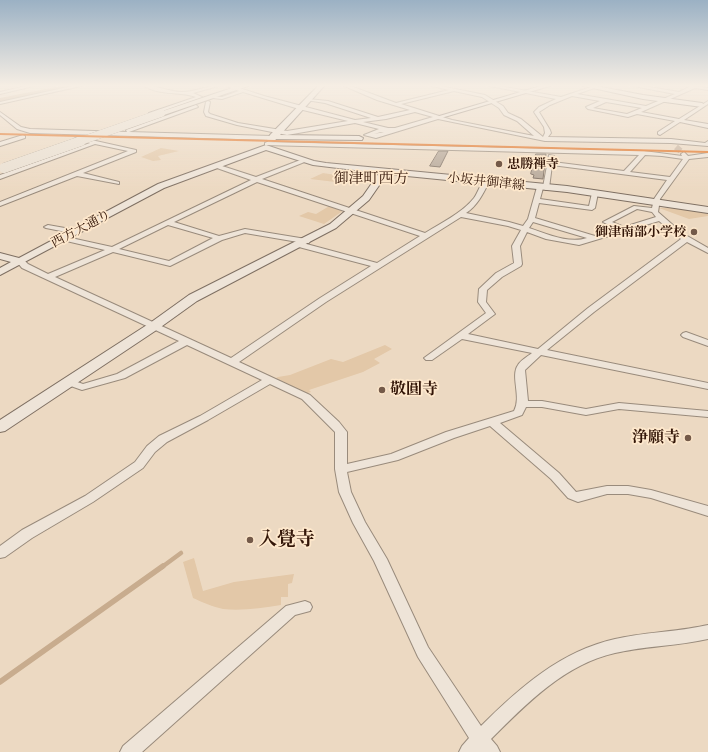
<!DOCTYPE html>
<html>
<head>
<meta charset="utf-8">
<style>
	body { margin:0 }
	canvas { display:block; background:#ecd9c2 }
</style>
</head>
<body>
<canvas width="708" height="752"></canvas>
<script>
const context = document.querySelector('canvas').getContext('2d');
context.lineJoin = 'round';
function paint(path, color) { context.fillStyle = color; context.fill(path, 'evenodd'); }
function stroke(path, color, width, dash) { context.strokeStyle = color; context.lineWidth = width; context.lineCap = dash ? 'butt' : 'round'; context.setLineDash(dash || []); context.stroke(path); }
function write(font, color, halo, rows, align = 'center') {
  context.font = font + ' "EB Garamond","Noto Serif JP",serif'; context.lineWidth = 3.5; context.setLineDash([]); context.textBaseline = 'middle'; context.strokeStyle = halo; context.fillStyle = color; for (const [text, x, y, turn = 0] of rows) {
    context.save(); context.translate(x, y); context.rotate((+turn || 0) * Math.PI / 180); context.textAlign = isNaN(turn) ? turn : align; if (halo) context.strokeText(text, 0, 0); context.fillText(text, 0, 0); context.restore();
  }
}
paint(new Path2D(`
	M161,148l18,3 -21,5 3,4 -8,1 -12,-4z
	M323,173l26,4 -5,6 -34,-4z
	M331,205l13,5 -20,14 -25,-8 9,-4 8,2z
	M676,207l32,5v4l-19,3 -30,-11h16z
	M385,345l7,4 -18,10 6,4 -17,9 -54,18 2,2 -6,2 -31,-15 4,-2 12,-2 41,-16 12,3z
	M194,558l9,33 31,-9 60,-8 -2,9 -4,1v13h-7v8c-19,3 -39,6 -58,4 -10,-2 -21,-7 -30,-11l-10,-36z`), '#e3c8a8');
stroke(new Path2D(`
	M162,567l19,-14`), '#c8ac8e', 4.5);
stroke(new Path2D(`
	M0,682l163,-116`), '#c8ac8e', 5.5);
paint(new Path2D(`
	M66,85h16l-4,3 -78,16v-6z`), '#c8ac8e');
const building = new Path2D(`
	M439,151h9l-8,16 -10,-1z
	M536,154h10l-3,25 -10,-1 1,-3 -3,-1z`);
paint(building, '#b5a697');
stroke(building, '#7f7063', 1);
stroke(new Path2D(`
	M676,147l7,6`), '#c7b29d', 6, [6, 3]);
const street = new Path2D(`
	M30,85h8l-38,9v-2z
	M77,85h8l-85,19v-2z
	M143,85c13,0 26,7 39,7 14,0 26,-7 40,-7l-29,8 9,4 -51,18 -2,-2 47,-16c-17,-6 -38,-1 -53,-12z
	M224,85h6l34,11 91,24 16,-2 -46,-15 -19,-3 2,-1 20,2 50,16 32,-7 -33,-10 -35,-15h6l48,18 53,-13 -21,-5h8l49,10 18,11 5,7 13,6 22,18 2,-4 -1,-6 -10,-15 5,-5 17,-8 -71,-14h9l67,12 36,-12h6l-26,9 69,12 29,-12 -47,-9h10l41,7 10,-5 -3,-1 4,-1 18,3v2l-13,-2 -54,24 38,7 29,-18v3l-24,16 24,4v4l-28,-6 -20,13 -2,-1v-2l17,-11 -38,-7 -9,3 -40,-8 -2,-2 14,-6 -28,-5 -22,9 -11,7 11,18 1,3 -3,4 123,2 34,4 3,-2v5l-37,-3 -126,-2 -107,-22 -62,19 -12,-3 15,-6 -24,-6 -68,12 -50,-10 -31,-9 -2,-4 2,-10 2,-1 2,1 -2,10 2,2 28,9 49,8 61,-10 -49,-12 -56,-17 -21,7 -10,-1v-2l10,1 17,-6zM454,91l28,6 17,11 5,7 13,6 17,15 -82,-16 -51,-16zM606,102l36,6 -15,6 -34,-6zM415,112l18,5 -38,11h-7l-25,-6 23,-3zM381,132h3l-10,2z
	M535,85h11l1,1 -2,1z
	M196,105l2,2 -69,25 143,4 3,2 -3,2 -242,-7 -13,-4 -17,-14v-3l21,15 9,2 97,3 -1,-2z
	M23,135l2,1v2l-25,8v-4z
	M78,137l58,13v2l-53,21 36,9v2l-42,-8 -77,30v-4l128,-51 -33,-7 -95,35v-4l90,-32 -16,-2v-2z
	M267,142l377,9 38,5 -1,-2 3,-2 4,4 20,-3v4l-19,2 -29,40 -2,13 24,21 26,15v5l-21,-11 -93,70 -47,38 161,33v6l-167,-34 -16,15 3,31h14l44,8 33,-6 89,8v6l-89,-8 -33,6 -44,-8h-16l-4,8 -22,8 59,50 17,19 31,-6h21l23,4 57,16v10l-57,-18 -23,-4h-21l-29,8 -10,-4 -17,-19 -61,-53 -36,12 -56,22 -51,12 4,20 14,30 22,37 41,88 53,79c38,-38 80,-75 134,-87 30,-7 62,-7 93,-14v14c-31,7 -63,7 -93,14 -50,11 -89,51 -124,86l6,7 3,6h-41l3,-6 7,-8 -51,-81 -44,-96 -21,-38 -14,-31 -4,-23v-37l-33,-33 -32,-15 -62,36 -41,22 -12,10 -12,16 -50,34 -61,36 -27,19 -5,1v-12l22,-16 63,-34 50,-34 12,-16 12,-10 41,-20 62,-36 -75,-35 -62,33 -43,12 -17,-6 -1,-2 5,-3 14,5 34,-10 62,-33 -157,-73 -6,-7 1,-2h6l5,5 20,10 57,-24 -43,-10v-4l50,11 139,-67 -37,-13v-2l2,-1 40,13 47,-18h4v2l-45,18 163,54c16,-10 37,-20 49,-35 4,-5 6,-15 12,-18l3,2c-6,12 -12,24 -23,31l43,9 14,4 5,-7 9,-32 3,-2 3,2 6,-32 5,1 -1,6 71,9 15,-16 -374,-10v-2zM645,155l17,1 21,3 -13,18 -40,-5zM552,165l115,15 -13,19 -2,9 -18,-2 -31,16 14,7 -22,7 -60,-18 4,-15 53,7 3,-2 3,-15 -3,-2 -3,2 -3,13 -49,-7 3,-11 3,2 3,-2zM257,182l163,54 -43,27 -78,-21 10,1 1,-2 -4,-2 -61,-10 -26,7 -45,-14zM637,209l15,3 4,5 -32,10 -12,-5zM461,217l47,9 13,4 -9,16 2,17 -18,10 -17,16 -1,13 8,11 -62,45 2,2h6l30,-21 70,14c-5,4 -11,7 -14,12 -8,11 4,32 -4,46l-68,21 -55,22 -44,10v-32l-8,-10 -29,-27 -71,-33 87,-60zM659,221l22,18 -93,69 -50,41 -70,-15 27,-20 -9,-12 1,-12 15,-13 19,-11 1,-2 -2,-18 7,-14 19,7 33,6zM533,222l54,16c-18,6 -40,-4 -58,-10zM168,225l45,13 -44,23 -50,-12zM245,233l53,9 -4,2 1,2 76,20 -51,32 -89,60 -176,-81 58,-25 57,14 52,-26z
	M48,225l28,5 4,2 -4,2 -30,-6 -2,-1z
	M686,332l22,8v6l-25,-9 -2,-2 2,-2z
	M305,601l5,2 2,4 -2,4 -15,4 -153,137h-22l3,-6 163,-140z`);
const secondary = new Path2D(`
	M319,85h6l-45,50 79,1 4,2 -1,2 -86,-1 -2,3h-6l-1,-2 3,-5z
	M544,85h9l-112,33 -5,-1z
	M579,85h12l52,10 59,8 3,2 -3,2 -59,-8z
	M266,145l48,16 12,2 241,23 141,21v6l-141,-21 -180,-18 -18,26 -33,28 -139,73 -39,28 -153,102 -5,1v-12l150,-97 39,-28 141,-71 33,-28 16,-23 -66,-8 -47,-15 -102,38 -164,87v-7l11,-6 -11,-3v-6l19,5 139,-74z`);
const primary = new Path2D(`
	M241,85h10l-87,30h-3l-4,-2z`);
stroke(street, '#998b7c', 2);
stroke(secondary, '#7f7063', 2);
stroke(primary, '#7f7063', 2);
paint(street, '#eee4d8');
paint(secondary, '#eee4d8');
paint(primary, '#eae0d2');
const primaryBridgeFar1 = new Path2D(`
	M78,142l83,-29`);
const primaryBridge = new Path2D(`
	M4,168l77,-27`);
stroke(primaryBridgeFar1, '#7f7063', 8, []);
stroke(primaryBridge, '#7f7063', 10, []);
stroke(primaryBridgeFar1, '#eae0d2', 8);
stroke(primaryBridge, '#eae0d2', 10);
paint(new Path2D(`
	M0,133l708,18v2l-708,-18z`), '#e16f1e');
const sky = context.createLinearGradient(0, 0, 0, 190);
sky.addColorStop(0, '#9bb1c4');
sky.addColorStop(0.45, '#f6eee4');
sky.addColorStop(1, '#f6eee400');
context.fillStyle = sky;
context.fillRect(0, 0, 708, 190);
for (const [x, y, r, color] of [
	[499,164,4,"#745a49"],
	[694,232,4,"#745a49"],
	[382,390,4,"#745a49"],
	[688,438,4,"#745a49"],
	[250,540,4,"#745a49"]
]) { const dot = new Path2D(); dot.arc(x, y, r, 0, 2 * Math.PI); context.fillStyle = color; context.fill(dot); stroke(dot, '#fee8cc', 1.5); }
write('bold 13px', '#331608', '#fee8cc', [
	["忠勝禅寺",507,164],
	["御津南部小学校",686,232,"right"]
], 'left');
write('13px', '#331608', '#fee8cc', [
	["小坂井御津線",486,182,6],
	["西方大通り",81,229,-28]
]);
write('15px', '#331608', '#fee8cc', [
	["御津町西方",371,179]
]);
write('bold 16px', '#331608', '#fee8cc', [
	["敬圓寺",390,390],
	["浄願寺",680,438,"right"]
], 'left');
write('bold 19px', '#331608', '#fee8cc', [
	["入覺寺",258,540]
], 'left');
</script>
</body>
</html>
